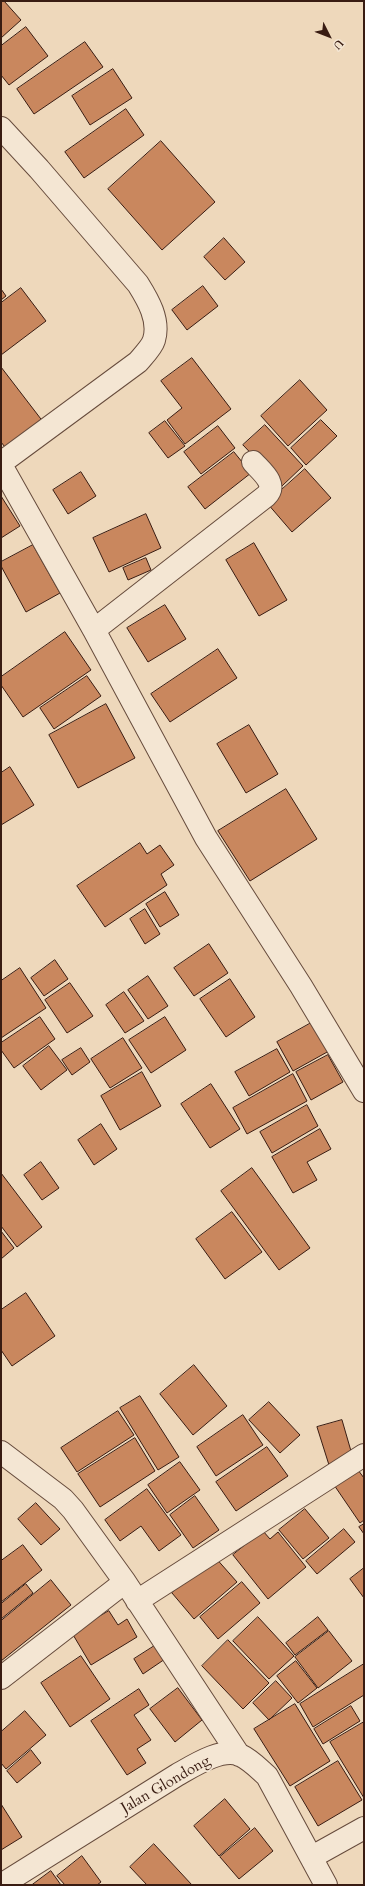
<!DOCTYPE html>
<html>
<head>
<meta charset="utf-8">
<style>
	body { margin:0 }
	#map { position:relative; width:365px; height:1886px; overflow:hidden; background:#eed8bb; font-family:Cardo,serif }
	canvas { display:block }
	.frame { position:absolute; inset:0; border:2px solid #391c12; pointer-events:none }
	.north { position:absolute; left:309px; top:16px; width:40px; height:40px; -webkit-text-stroke:3px #f4e6d3; paint-order:stroke; rotate:132deg; font-size:11px; font-weight:700; line-height:16px; text-align:center; color:#391c12 }
	.north::after { content:''; display:block; margin:auto; width:14px; height:18px; background:#391c12; clip-path:polygon(50% 0,100% 100%,50% 72%,0 100%) }
</style>
</head>
<body>
<div id="map">
<canvas width="365" height="1886"></canvas>
<div class="frame"></div>
<div class="north">U</div>
</div>
<script>
const context = document.querySelector('canvas').getContext('2d');
context.lineJoin = 'round';
function paint(path, color) { context.fillStyle = color; context.fill(path, 'evenodd'); }
function stroke(path, color, width, dash) { context.strokeStyle = color; context.lineWidth = width; context.lineCap = dash ? 'butt' : 'round'; context.setLineDash(dash || []); context.stroke(path); }
function write(font, color, halo, rows, align = 'center') {
  context.font = font + ' Cardo,serif'; context.lineWidth = 3.5; context.setLineDash([]); context.textBaseline = 'middle'; context.strokeStyle = halo; context.fillStyle = color; for (const [text, x, y, turn = 0] of rows) {
    context.save(); context.translate(x, y); context.rotate((+turn || 0) * Math.PI / 180); context.textAlign = isNaN(turn) ? turn : align; if (halo) context.strokeText(text, 0, 0); context.fillText(text, 0, 0); context.restore();
  }
}
const building = new Path2D(`
	M1,1h3l17,19 -20,18z
	M26,27l22,29 -39,29 -8,-10v-29z
	M85,42l18,25 -69,47 -17,-25z
	M113,69l19,29 -42,27 -18,-29z
	M126,109l18,26 -60,43 -19,-26z
	M161,141l54,61 -53,48 -54,-61z
	M224,238l21,24 -20,18 -21,-23z
	M203,286l15,20 -31,24 -15,-20z
	M21,288l25,33 -45,34v-52z
	M1,289l5,7 -5,4z
	M192,358l39,51 -46,35 -18,-24 15,-12 -21,-27z
	M1,367l43,56 -36,28 -7,-9z
	M300,380l27,30 -39,36 -27,-30z
	M321,420l16,16 -31,29 -15,-17z
	M165,421l20,25 -17,12 -19,-25z
	M265,425l38,41 -21,20 -39,-41z
	M218,426l17,22 -34,26 -17,-22z
	M234,452l17,21 -46,36 -17,-22z
	M305,469l26,29 -39,34 -25,-29z
	M81,472l15,24 -28,18 -15,-24z
	M1,496l19,30 -19,12z
	M146,514l15,34 -52,24 -16,-34z
	M254,543l33,57 -28,16 -33,-56z
	M33,545l27,48 -34,19 -25,-46v-4z
	M146,558l5,12 -23,10 -5,-12z
	M165,605l21,34 -38,23 -21,-34z
	M65,632l26,38 -68,47 -22,-32v-8z
	M218,649l19,29 -67,44 -19,-28z
	M87,676l14,20 -47,33 -14,-21z
	M106,704l29,54 -57,30 -29,-53z
	M249,725l29,49 -32,19 -29,-49z
	M10,767l24,38 -33,20v-52z
	M286,789l31,50 -67,42 -32,-50z
	M140,843l7,11 13,-9 14,20 -13,9 6,11 -62,42 -28,-41z
	M165,892l14,23 -19,12 -14,-23z
	M145,909l15,25 -15,10 -15,-25z
	M209,944l19,29 -34,23 -20,-28z
	M55,960l13,19 -24,17 -13,-18z
	M20,968l26,40 -45,30v-57z
	M148,976l20,30 -20,13 -20,-29z
	M230,979l25,38 -29,20 -26,-38z
	M70,983l23,33 -26,17 -22,-33z
	M124,992l20,29 -19,12 -19,-28z
	M40,1017l15,22 -41,29 -13,-18v-7z
	M165,1017l21,33 -35,23 -22,-33z
	M313,1022l16,29 -36,20 -16,-29z
	M123,1038l19,30 -32,20 -19,-29z
	M49,1046l18,24 -26,20 -18,-24z
	M81,1048l9,14 -18,13 -10,-15z
	M277,1049l13,23 -41,24 -14,-24z
	M328,1055l15,27 -32,18 -15,-28z
	M142,1072l19,34 -41,24 -19,-34z
	M293,1074l14,27 -60,33 -14,-26z
	M211,1084l29,45 -30,19 -29,-44z
	M307,1105l11,21 -46,27 -12,-21z
	M101,1124l16,25 -23,16 -16,-25z
	M320,1129l11,20 -24,13 10,18 -24,13 -21,-36z
	M41,1162l18,26 -17,12 -18,-25z
	M252,1168l58,80 -31,22 -58,-79z
	M1,1173l41,54 -25,20 -16,-21z
	M232,1212l30,40 -37,27 -29,-40z
	M1,1231l13,17 -13,11z
	M26,1293l29,43 -43,30 -11,-16v-40z
	M194,1365l33,41 -34,29 -33,-41z
	M140,1396l39,61 -21,13 -38,-62z
	M269,1402l31,33 -20,18 -31,-33z
	M118,1411l16,24 -57,37 -16,-24z
	M243,1415l20,30 -47,31 -19,-29z
	M342,1420l11,38 -24,7 -12,-38z
	M135,1438l20,33 -55,36 -22,-33z
	M267,1447l21,29 -52,35 -20,-29z
	M180,1462l20,28 -33,23 -19,-28z
	M355,1466l9,12v42l-4,3 -28,-41z
	M147,1489l34,46 -22,16 -18,-25 -21,15 -15,-21z
	M195,1496l24,34 -26,18 -23,-33z
	M36,1503l24,26 -19,16 -23,-26z
	M305,1509l24,29 -26,21 -24,-29z
	M364,1524v10l-5,-7z
	M344,1529l11,13 -38,32 -11,-13z
	M263,1531l7,8 8,-7 28,35 -38,32 -35,-44z
	M23,1545l19,25 -41,32v-41z
	M214,1556l23,26 -43,37 -22,-26z
	M364,1568v30l-14,-19z
	M51,1580l20,25 -70,56v-40z
	M242,1582l18,21 -42,36 -18,-22z
	M26,1584l7,9 -32,26v-15z
	M109,1611l9,14 9,-6 10,18 -46,28 -19,-32z
	M258,1617l36,39 -25,23 -36,-38z
	M318,1617l10,13 -33,25 -9,-12z
	M329,1631l23,30 -34,27 -23,-31z
	M228,1640l41,43 -26,26 -41,-43z
	M156,1645l9,14 -22,15 -9,-15z
	M81,1656l29,43 -40,28 -29,-44z
	M296,1661l21,27 -19,15 -21,-27z
	M364,1664v31l-51,32 -13,-23z
	M276,1681l16,17 -23,22 -16,-17z
	M178,1688l24,32 -27,22 -25,-33z
	M139,1689l10,16 -15,10 17,25 -14,9 9,14 -19,12 -36,-54z
	M295,1704l35,57 -40,25 -36,-57z
	M351,1706l9,15 -37,23 -9,-15z
	M25,1711l21,24 -40,34 -5,-6v-31z
	M364,1722v76l-34,-56z
	M31,1750l10,13 -24,20 -10,-12z
	M338,1761l24,39 -44,26 -23,-39z
	M225,1799l25,30 -31,27 -25,-30z
	M1,1804l21,33 -21,13z
	M255,1828l18,23 -34,28 -19,-22z
	M154,1844l38,41h-45l-17,-18z
	M82,1856l19,26 -4,3h-32l-8,-9z
	M51,1871l10,14h-29z`);
paint(building, '#c9875e');
stroke(building, '#391c12', 1);
const street = new Path2D(`
	M1,128l38,41 99,115c10,16 22,36 16,56 -2,7 -11,16 -16,22l-137,101
	M1,465l93,165 112,208 95,148 63,105
	M94,630l172,-134c12,-12 -4,-24 -13,-34
	M1,1452l62,47 10,11 52,72 114,173
	M137,1601l227,-146
	M1,1678l124,-96
	M312,1857l52,-29
	M1,1885l176,-110c16,-9 45,-28 63,-20 11,5 19,14 27,21l59,109`);
stroke(street, '#664b3c', 24);
stroke(street, '#f4e6d3', 22);
write('15px', '#391c12', '#f4e6d3', [
	["Jalan Glondong",166,1785,-30]
]);
</script>
</body>
</html>
